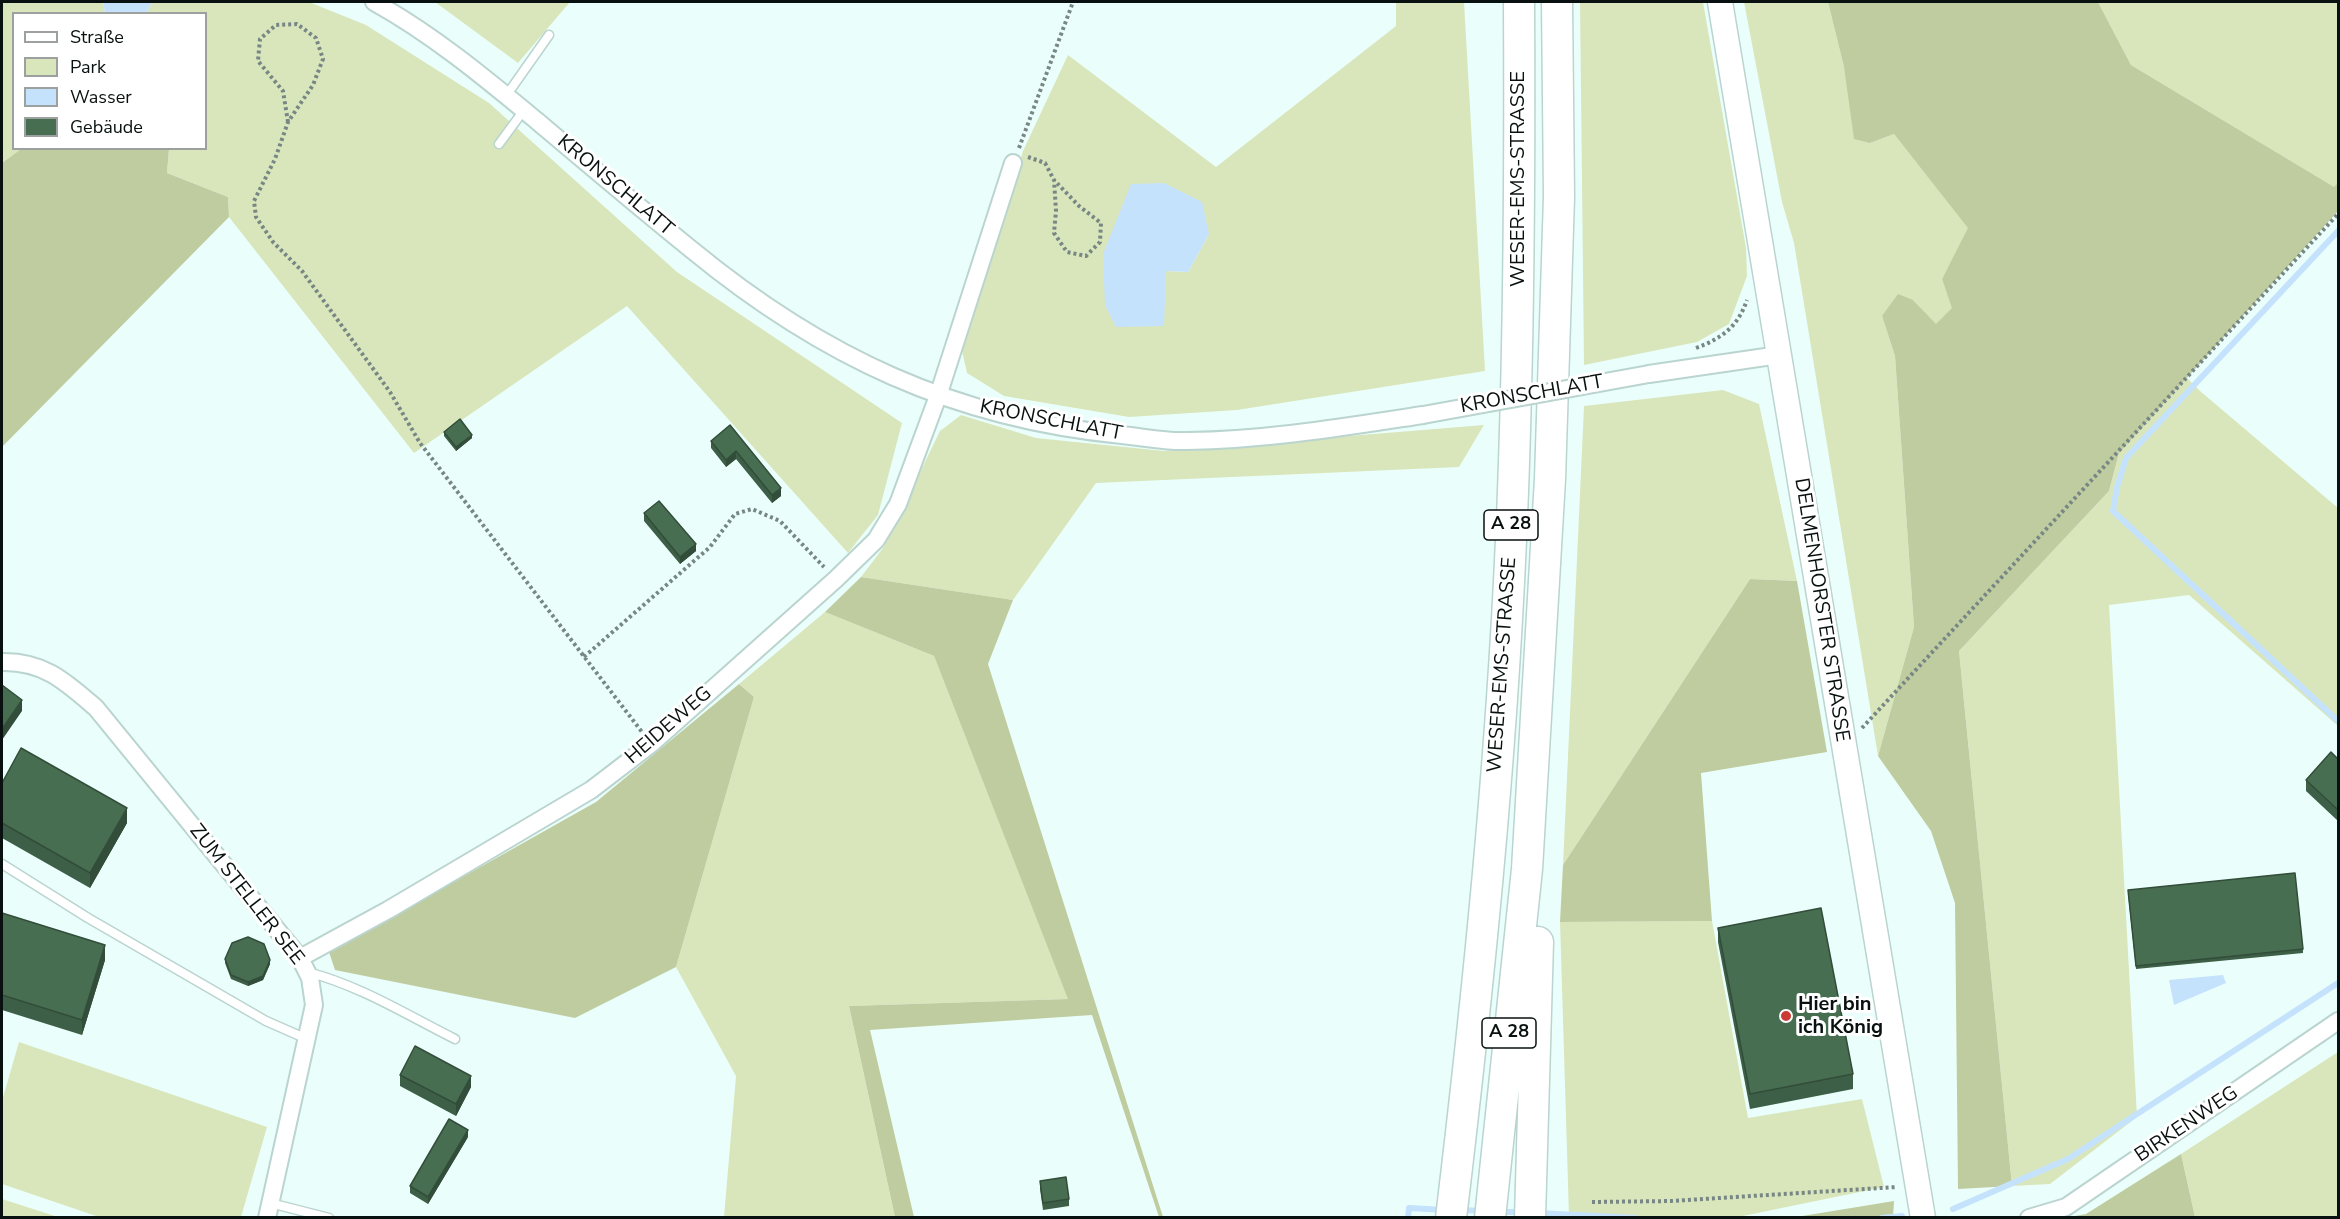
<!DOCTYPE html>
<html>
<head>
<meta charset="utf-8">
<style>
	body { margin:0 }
	#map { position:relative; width:2340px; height:1219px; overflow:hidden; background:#eafffb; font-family:"Nunito Sans",sans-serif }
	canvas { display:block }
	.frame { position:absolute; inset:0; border:3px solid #08110f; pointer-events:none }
	.legend { position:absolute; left:12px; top:12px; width:195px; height:138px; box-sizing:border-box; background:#fff; border:2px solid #9ca09f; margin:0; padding:8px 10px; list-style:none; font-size:18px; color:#08110f }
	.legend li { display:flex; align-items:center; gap:12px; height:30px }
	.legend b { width:30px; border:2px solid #9ca09f }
</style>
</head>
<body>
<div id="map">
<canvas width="2340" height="1219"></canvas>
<div class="frame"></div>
<ul class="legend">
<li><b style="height:8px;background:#fff"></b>Straße</li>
<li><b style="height:16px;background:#d9e6bc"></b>Park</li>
<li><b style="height:16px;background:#c5e2fd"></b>Wasser</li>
<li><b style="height:16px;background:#486e52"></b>Gebäude</li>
</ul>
</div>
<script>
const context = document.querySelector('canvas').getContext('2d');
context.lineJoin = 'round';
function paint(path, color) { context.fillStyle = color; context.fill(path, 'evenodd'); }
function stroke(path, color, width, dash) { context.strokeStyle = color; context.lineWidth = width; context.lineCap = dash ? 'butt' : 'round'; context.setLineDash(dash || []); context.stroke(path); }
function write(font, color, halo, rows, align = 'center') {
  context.font = font + ' "Nunito Sans",sans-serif'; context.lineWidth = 6; context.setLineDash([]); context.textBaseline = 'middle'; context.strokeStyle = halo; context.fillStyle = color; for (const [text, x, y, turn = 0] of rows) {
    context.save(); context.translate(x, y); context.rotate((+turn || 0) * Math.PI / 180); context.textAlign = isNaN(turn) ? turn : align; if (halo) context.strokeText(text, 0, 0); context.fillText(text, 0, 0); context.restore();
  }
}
paint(new Path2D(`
	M2,2h101l2,11 -91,1v134l7,1 -19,14z
	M152,2h157l57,23 123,78 188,169 225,151 -24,92 -30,38 -221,-247 -213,147 -185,-236 -1,-20 -61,-24 2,-24 37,-1v-134h-60z
	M435,2h135l-52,61z
	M1396,2h68l21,369 -248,39 -108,7 -125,-21 -37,-23 -5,-22 61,-200 45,-96 148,112 180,-141zM1209,234l-21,38 -22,-1z
	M1580,2h123l43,246 1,28 -18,48 -32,18 -113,23z
	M1744,2h84l16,65 26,76 24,-9 75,94 -27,51 11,29 -17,17 -23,-25 -31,16 13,40 19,271 -36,129 -84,-513 -12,-41z
	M2098,2h240v181l-3,5 -204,-123z
	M2187,378l13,13 138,117v218l-149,-131 -80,10 28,512 -87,67 -38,2 -53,-535 150,-160 10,-38z
	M1723,390l36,14 38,177 -47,-2 -187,286 21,-459z
	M961,415l75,23 128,13 320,-26 -25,42 -363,16 -83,117 -152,-23 22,-29 57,-117z
	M825,612l109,44 135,343 -220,7 46,211h-171l12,-141 -60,-109 78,-270 -15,-13z
	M1712,921l36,197 114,-19 22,88 -146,30h-169l-9,-295z
	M19,1042l248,85 -26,90h-142l-97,-33v-83z
	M2338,1052v165h-143l-14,-63z
	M2,1199l56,18h-56z`), '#d9e6bc');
paint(new Path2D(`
	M1828,2h270l33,63 203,122 4,-4v28l-219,242 -10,38 -150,160 53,535 -54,3 -3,-286 -24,-72 -53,-75 36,-129 -19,-271 -13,-40 16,-22 15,6 23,24 16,-16 -10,-29 26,-51 -74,-94 -24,9 -16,-4 -10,-72z
	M21,149h148l-2,24 61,24 1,20 -227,230v-284z
	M861,577l152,23 -25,64 175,553h-4l-67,-202 -222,15 44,187h-19l-46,-211 219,-7 -134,-343 -109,-44z
	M1750,579l47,2 30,171 -126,21 11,148 -152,1 3,-57z
	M739,684l15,13 -78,270 -101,51 -240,-48 -6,-18 267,-150z
	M2181,1154l14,63h-126l17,-3z
	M1894,1201l-1,16h-97z`), '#bfcca0');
paint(new Path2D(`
	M103,2h49l-6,12 -41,-1z
	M1164,183l38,19 7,32 -21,38 -22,-1 -2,55 -48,1 -11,-22 -2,-51 28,-70z
	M2223,975l3,8 -52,22 -5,-25z`), '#c5e2fd');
stroke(new Path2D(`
	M2338,231l-212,227 -9,29 -4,24 225,210
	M1953,1209l115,-50 270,-176
	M1461,1210l23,1
	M1500,1212h22
	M1539,1213l96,5
	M1408,1218l1,-10 36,2
	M1882,1218l20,-2`), '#c5e2fd', 6);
const lane = new Path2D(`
	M506,96l43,-61
	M499,144l25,-34
	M2,864l86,54 178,103 41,18
	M307,972c52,13 100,43 148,67
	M270,1203l59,15`);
const street = new Path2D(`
	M374,2c58,32 111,76 163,119 51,43 103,87 155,129 129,106 262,169 430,185 21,2 43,7 65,6 79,-1 157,-14 236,-26
	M1649,374l130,-19
	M2,662c42,-1 64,20 94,46l204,250 10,20 4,27 -47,213
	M300,958l88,-48 203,-120 60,-46 185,-165 40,-39 22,-36 40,-108 75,-233
	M2029,1218l37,-11 272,-186`);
const secondary = new Path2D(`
	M1720,2l203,1216`);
const highway = new Path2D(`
	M1451,1218c27,-225 50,-451 60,-678 8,-179 9,-359 8,-538
	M1490,1218l37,-349 23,-390 9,-282 -2,-195
	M1530,1218l8,-276`);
stroke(lane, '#bad4cf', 11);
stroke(street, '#bad4cf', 20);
stroke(secondary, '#bad4cf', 27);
stroke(highway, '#bad4cf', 33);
stroke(new Path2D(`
	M288,122l-5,-31 -25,-30 2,-22 16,-14 21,-1 19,14 7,21 -10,26 -25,37 -13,37 -21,42 2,16 17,25 29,29 88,121 30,51 222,289
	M1019,148l54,-146
	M1028,157l17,6 9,17 2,31 -2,22 13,19 19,4 14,-14 1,-19 -22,-17 -25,-26
	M1696,348c27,-10 42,-22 51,-48
	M584,657l126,-110 25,-33 17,-5 28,12 44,46
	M1862,728l476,-514
	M1592,1202l79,-1 226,-14`), '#788784', 4, [3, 3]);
stroke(lane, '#fff', 8);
stroke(street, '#fff', 16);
stroke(secondary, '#fff', 24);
stroke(highway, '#fff', 30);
const streetBridge = new Path2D(`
	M1423,415l226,-41`);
stroke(streetBridge, '#bad4cf', 20, []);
stroke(streetBridge, '#fff', 16);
paint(new Path2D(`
	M730,425l51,71 -9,7 -36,-44 -10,8 -15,-19v-7z
	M444,432l28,6 -16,13 -12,-15z
	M644,513l52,38 -16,13 -36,-43z
	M2338,759v62l-32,-30v-11z
	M2,783l125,40 -37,65 -88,-50z
	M2128,894l175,55v4l-167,16z
	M2,913l103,47 -23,75 -80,-25z
	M1718,928l135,146v15l-103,20 -32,-167z
	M225,959l45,5 -7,16 -15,6 -17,-7 -6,-16z
	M400,1075l71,12 -15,29 -56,-30z
	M468,1137l-40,67 -18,-11v-7z
	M1040,1181l29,18v7l-26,4 -3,-21z`), '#3e5f47');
paint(new Path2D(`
	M472,435v3l-16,13v-4z
	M736,451v8l-10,8v-7z
	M781,488v8l-9,7v-8z
	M696,544v7l-16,13v-7z
	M22,700v11l-20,29v-11z
	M127,808v15l-37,65v-15z
	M105,945v15l-23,75v-15z
	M270,960v4l-7,16 -15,6v-4z
	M471,1076v11l-15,29v-12z
	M468,1130v7l-40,67v-7z`), '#324d39');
const building = new Path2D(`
	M460,419l12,16 -16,12 -12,-15z
	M730,425l51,63 -9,7 -36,-44 -10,9 -15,-19z
	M659,501l37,43 -16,13 -36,-44z
	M2,685l20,15 -20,29z
	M21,748l106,60 -37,65 -88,-50v-40z
	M2331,752l7,7v51l-32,-30z
	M2295,873l8,76 -167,17 -8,-76z
	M1821,908l32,166 -103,20 -32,-166z
	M2,913l103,32 -23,75 -80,-25z
	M248,937l16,7 6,16 -7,16 -15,6 -17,-7 -6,-16 7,-16z
	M415,1046l56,30 -15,28 -56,-29z
	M449,1119l19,11 -40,67 -18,-11z
	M1066,1177l3,22 -26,4 -3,-22z`);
paint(building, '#486e52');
stroke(building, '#324d39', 1.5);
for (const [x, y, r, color] of [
	[1786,1016,6,"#c93b34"]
]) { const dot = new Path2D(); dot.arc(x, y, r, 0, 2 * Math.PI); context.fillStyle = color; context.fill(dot); stroke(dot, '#fff', 2); }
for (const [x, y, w] of [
	[1511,525,54],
	[1509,1033,54]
]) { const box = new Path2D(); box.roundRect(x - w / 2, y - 15, w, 30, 4.5); context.fillStyle = '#fff'; context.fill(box); stroke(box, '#08110f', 1.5); }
write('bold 18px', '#08110f', null, [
	["A 28",1511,525],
	["A 28",1509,1033]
]);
write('20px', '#08110f', '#fff', [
	["WESER-EMS-STRASSE",1519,179,-90],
	["KRONSCHLATT",615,186,40],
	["KRONSCHLATT",1532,395,-10],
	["KRONSCHLATT",1051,421,11],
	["DELMENHORSTER STRASSE",1821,610,81],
	["WESER-EMS-STRASSE",1503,665,-86],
	["HEIDEWEG",669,726,-41],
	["ZUM STELLER SEE",246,895,52],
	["BIRKENWEG",2187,1125,-34]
]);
write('bold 20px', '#08110f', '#fff', [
	["Hier bin",1798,1005],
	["ich König",1798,1028]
], 'left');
</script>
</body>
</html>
